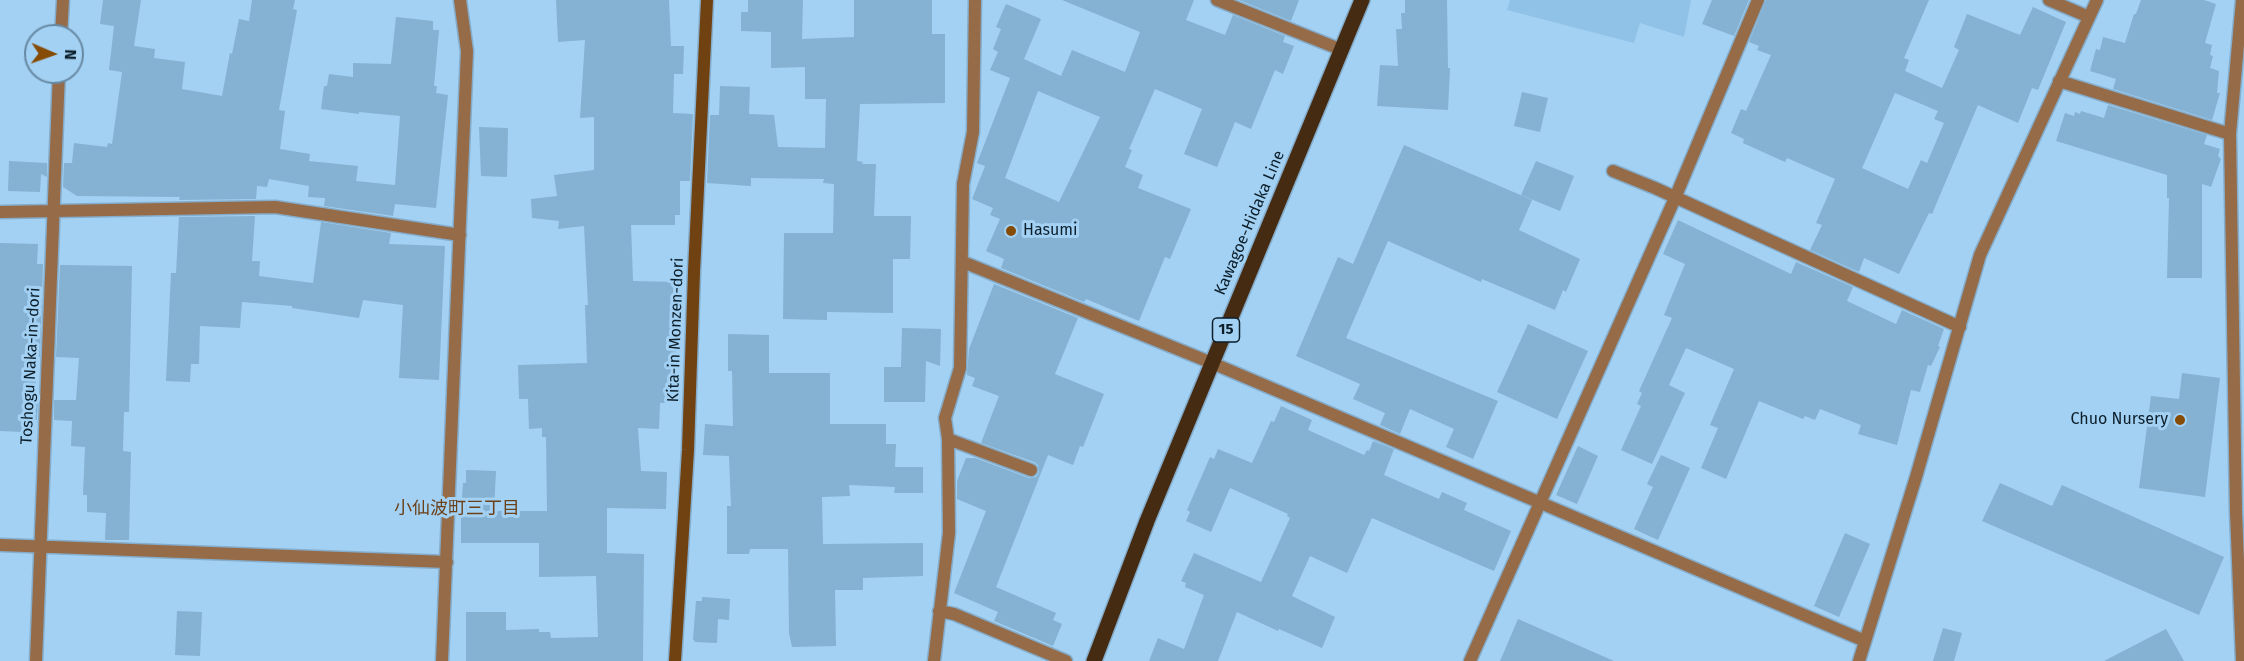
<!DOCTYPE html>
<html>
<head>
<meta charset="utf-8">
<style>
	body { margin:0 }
	#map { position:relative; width:2244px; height:661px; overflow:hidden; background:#a3d1f3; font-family:"Fira Sans",sans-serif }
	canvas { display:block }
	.north { position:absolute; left:24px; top:24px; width:60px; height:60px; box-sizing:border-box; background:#a3d1f3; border:2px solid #6789a3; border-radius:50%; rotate:92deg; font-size:16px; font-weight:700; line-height:24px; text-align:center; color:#0c1e2a }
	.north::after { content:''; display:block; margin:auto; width:21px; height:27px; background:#864b05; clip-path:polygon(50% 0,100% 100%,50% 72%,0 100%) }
</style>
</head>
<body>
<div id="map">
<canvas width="2244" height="661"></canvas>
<div class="north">N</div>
</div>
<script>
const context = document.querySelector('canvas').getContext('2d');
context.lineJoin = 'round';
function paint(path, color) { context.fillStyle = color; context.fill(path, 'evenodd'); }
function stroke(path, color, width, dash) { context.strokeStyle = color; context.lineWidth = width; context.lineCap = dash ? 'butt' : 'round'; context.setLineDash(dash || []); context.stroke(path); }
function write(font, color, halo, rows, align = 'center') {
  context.font = font + ' "Fira Sans","Noto Sans JP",sans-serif'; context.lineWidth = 6; context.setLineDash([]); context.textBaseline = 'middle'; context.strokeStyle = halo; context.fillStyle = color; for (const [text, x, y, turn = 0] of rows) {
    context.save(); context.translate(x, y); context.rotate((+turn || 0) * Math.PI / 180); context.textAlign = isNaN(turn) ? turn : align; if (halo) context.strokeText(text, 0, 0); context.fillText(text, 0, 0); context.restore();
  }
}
paint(new Path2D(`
	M1510,0h181l-7,37 -44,-14 -6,20 -127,-33z`), '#90c2e8');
paint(new Path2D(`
	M103,0h38l-7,46 21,3 -1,9 31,4 -3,27 40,7 8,-43 2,1 7,-35 10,2 3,-21h43l-2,9 4,1 -18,100 6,1 -5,38 30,5 -1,7 49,5 -2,15 39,4 5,-69 -41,-4v2l-38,-5 3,-23h3l2,-12 24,3v-14l38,1 5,-47 37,4v9h6l-5,56h3l-1,7 12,2 -12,113 -41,-4 -2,12 -69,-10 1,-8 -17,-1 1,-11 -40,-7 -2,8 -10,-1 -1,13 -77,1 1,-3 -103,-1 -14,-9 1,-24h8l2,-20 33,4 1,-4 4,1 10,-72 -13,-2 5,-44 -14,-2z
	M556,0h113l2,46h13l-1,28h-9l-1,39 20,1 -3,67h-10v34h-5v10h-44l2,56 41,1 -1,25h5l-3,65h-3v31h-12l-1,26 -21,-1 3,43 26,1 -1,37 -59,-1v45l37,1 -1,107h-177v-49h40v18l33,-1v3h11l1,6 47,-1 -2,-61 -57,1v-34h-78v-32l2,-28h3v-13l30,1 -2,40h53l-1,-74h-4v-9l-13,1 -1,-30h-9l-1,-34 69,-2 -2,-58h3l-4,-79 -26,3 1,-8 -27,-3 -1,-19 26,-3 -3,-21 40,-5v-53l-14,1 5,-78 -27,2z
	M748,0h55l-1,39 52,-2v-37h78v34h13v69l-85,1 -3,57 6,1 -1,2h14l-2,52h37l-1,43h-17v54l-66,-1v8l-44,-1 1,-86h49l1,-49 -11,-1 1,-4 -73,-1v8l-44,-3 3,-68h9l1,-29 30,1 -1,27 25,1 4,32 47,1 1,-49h-21v-32l-34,1v-36l-30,-1v-19h7z
	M1062,0h132l-8,20 39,15 8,-20 52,21 -2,6 11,4 -11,28 -8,-4 -24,59 -16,-7 -18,45 -33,-13 18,-45 -47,-20 -26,60 3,1 -7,17 18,8 -5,13 53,21 -21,50 -5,-2 -26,64 -53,-22 -2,3 -83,-34 3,-9 -18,-8 14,-32 -10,-4 3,-7 -21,-9 13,-33 -8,-3 33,-85 -20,-8 8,-18 -5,-3 8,-20 -5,-2 10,-23 35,15 -17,40 37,17 11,-26 53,22 15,-40zM1038,91l62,26 -41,85 -54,-24z
	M1239,0h60l-8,21z
	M1405,0h42l1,68h2l-2,42 -71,-4 3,-41 18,1 -2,-37h6l-1,-16h4z
	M1712,0h37l-15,36 -32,-12z
	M1766,0h163l-25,58 5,2 -4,11 37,17 17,-38 -5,-3 13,-33 53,21 13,-28 33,15 -28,68 -6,-2 -14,35 -40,-18 -46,109 -3,-1 -30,61 -35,-16 -5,14 -49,-22 12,-25 -6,-2 19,-44 -48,-21 -2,4 -42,-19 1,-4 -13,-6 10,-24 5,2 25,-56 -14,-5 2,-4 -10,-4zM1895,93l43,18 -4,8 10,4 -17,40 -6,-3 -13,29 -46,-21z
	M2141,0h63l12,4 -11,39 7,2 -2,10 3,1 -3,12 9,3 -2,22h3l-8,27 -99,-31 3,-10 -26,-8 6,-22 4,1 3,-13 22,6 9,-29h2z
	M1522,92l26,6 -8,34 -26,-6z
	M2108,105l99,30 -3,9 16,5 -2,7 3,3 -10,28 -9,-3v94h-35l2,-80h-2v-23l-111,-34 9,-28 9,3 1,-4 5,2 1,-3 23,7z
	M479,127l29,1 -1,49 -26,-1z
	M1404,145l128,55 -13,30 61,29 -14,33 -3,-2 -8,20 -73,-31 -1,3 -93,-41 -42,97 152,63 -25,58 -27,-12 8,-18 -44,-20 -10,25 -20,-9 5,-12 -32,-14 7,-15 -64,-28 42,-99 15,7z
	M9,161l38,2v14l-6,-3 -1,18 -32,-1z
	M1536,161l38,15 -14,35 -39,-16z
	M255,216l-3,45h8l-1,15 54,7 8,-61 70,11 -2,11 56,2 -6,134 -40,-2 4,-73 -40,-5 -4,18 -67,-10v-2l-50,-4 -2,26 -40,-2 -1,38h-8l-1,18 -24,-1 5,-108h5l3,-56z
	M1678,220l113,54 5,-12 57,25 -6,14 49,23 6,-14 42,19 -6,17 2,1 -9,19 -3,-1 -8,27 -9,-2 -14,55 -39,-11 3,-9 -41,-16 -5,11 -10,-4 -2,3 -44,-18 -33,78 -25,-11 17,-40 -8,-3 24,-56 -48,-21 -17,37 16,8 -33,71 -31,-14 20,-44 -4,-2 5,-11 -3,-2 33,-73 -8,-3 21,-51 -22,-10z
	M0,243l38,1 -1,20h6l-3,93h-3l-2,42h3l-1,21 -15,-1v13l-22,-1z
	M60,265l72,1 -3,146h-5l-1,39 8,1 -2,88h-24l1,-27 -19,-1v-17h-4l2,-48 -14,-1 1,-25 -18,-1v-20h22l3,-42 -23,-1z
	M994,284l84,34 -23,56 49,20 -21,53 -3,-1 -7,19 -25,-10 -52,132 60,26 -3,7 9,4 -9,22 -59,-25 4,-9 -44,-19 32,-82 -29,-12v-18l9,-23h9l54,20 7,-1 3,-5 -1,-7 -4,-3 -53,-19 18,-47 -27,-10 3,-8 -8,-3 2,-26z
	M1528,324l60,27 -31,68 -60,-27z
	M902,328l39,1 -1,37 -14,-5 -1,41h-41v-35h17z
	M728,334l41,1v38h61v51h56v20h10l-1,23h28v26h-29l1,-6 -46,-2 1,11 -28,1 1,47 100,-1v33l-60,2v12h-28l1,56 -44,1 -3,-14 -1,-84h-38l-1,5h-22v-48h4l-2,-50 -26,-1 2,-31 28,2 -1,-55h-4z
	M2182,373l38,5 -15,119 -66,-9 12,-92 28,3z
	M1281,406l31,14 -4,10 56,25 3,-5 2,1 4,-10 21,8 -10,26 55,24 3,-7 25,11 -3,7 47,21 -17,40 -122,-53 -25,55 -37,-17 -18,40 43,21 -13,31 -43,-19 -1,2 -41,-19 -19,49h-69l9,-23 26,11 20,-54 -19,-8 1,-4 -5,-2 13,-28 67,29 29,-64 -3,-2 1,-2 -58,-26 -19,44 -25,-11 4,-9 -3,-2 23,-53 4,2 4,-10 34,14 19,-42 3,1z
	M1578,446l20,10 -21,48 -21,-9z
	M1661,455l29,13 -32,72 -24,-11 19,-42 -6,-3z
	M2000,483l52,23 10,-21 162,72 -25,58 -217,-94z
	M1845,533l25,11 -31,73 -25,-11z
	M702,597l28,2 -1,21 -11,-1 -1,24 -22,-1 -2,-3 3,-38h6z
	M177,611l25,1 -2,44 -25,-1z
	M1518,619l96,42h-114z
	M1943,628l19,5 -8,28h-21z
	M2166,629l18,32h-80z`), '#85b1d2');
const street = new Path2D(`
	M1217,0l125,50
	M2049,0l40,17
	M2242,0l-12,134 6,378 6,149
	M61,36l2,-36
	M2059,81l171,53
	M1613,171l42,17 305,139
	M0,212l275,-5 185,28
	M963,262l249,101 653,278
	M948,439l83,31
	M0,545l447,17
	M939,611l15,3 112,47
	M36,661l23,-589
	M442,661l25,-610 -7,-51
	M934,661l15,-128 -1,-94 -3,-21 15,-50 3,-184 10,-52 2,-132
	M1470,661l205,-463 83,-198
	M1859,661l57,-184 64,-222 117,-255`);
const secondary = new Path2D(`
	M675,661l13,-211 6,-178 13,-272`);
const primary = new Path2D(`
	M1094,661l53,-140 215,-521`);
stroke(street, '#85adcb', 15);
stroke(secondary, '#85adcb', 15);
stroke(primary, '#85adcb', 18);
stroke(street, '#956b48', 12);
stroke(secondary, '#704111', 12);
stroke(primary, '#462b13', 15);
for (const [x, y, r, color] of [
	[1011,231,6,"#864b05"],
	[2180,420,6,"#864b05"]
]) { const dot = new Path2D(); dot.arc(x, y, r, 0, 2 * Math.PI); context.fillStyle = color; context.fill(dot); stroke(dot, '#a3d1f3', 2); }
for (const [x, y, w] of [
	[1226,330,27]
]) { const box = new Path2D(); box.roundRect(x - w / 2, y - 12, w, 24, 4.5); context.fillStyle = '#a3d1f3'; context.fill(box); stroke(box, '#0c1e2a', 1.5); }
write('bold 15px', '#0c1e2a', null, [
	["15",1226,330]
]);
write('16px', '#0c1e2a', '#a3d1f3', [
	["Kawagoe-Hidaka Line",1250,223,-67],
	["Kita-in Monzen-dori",676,330,-88],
	["Toshogu Naka-in-dori",31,366,-87]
]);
write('16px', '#0c1e2a', '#a3d1f3', [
	["Hasumi",1023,231],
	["Chuo Nursery",2168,420,"right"]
], 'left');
write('18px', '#6b4119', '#a3d1f3', [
	["小仙波町三丁目",457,509]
]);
</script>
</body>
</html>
